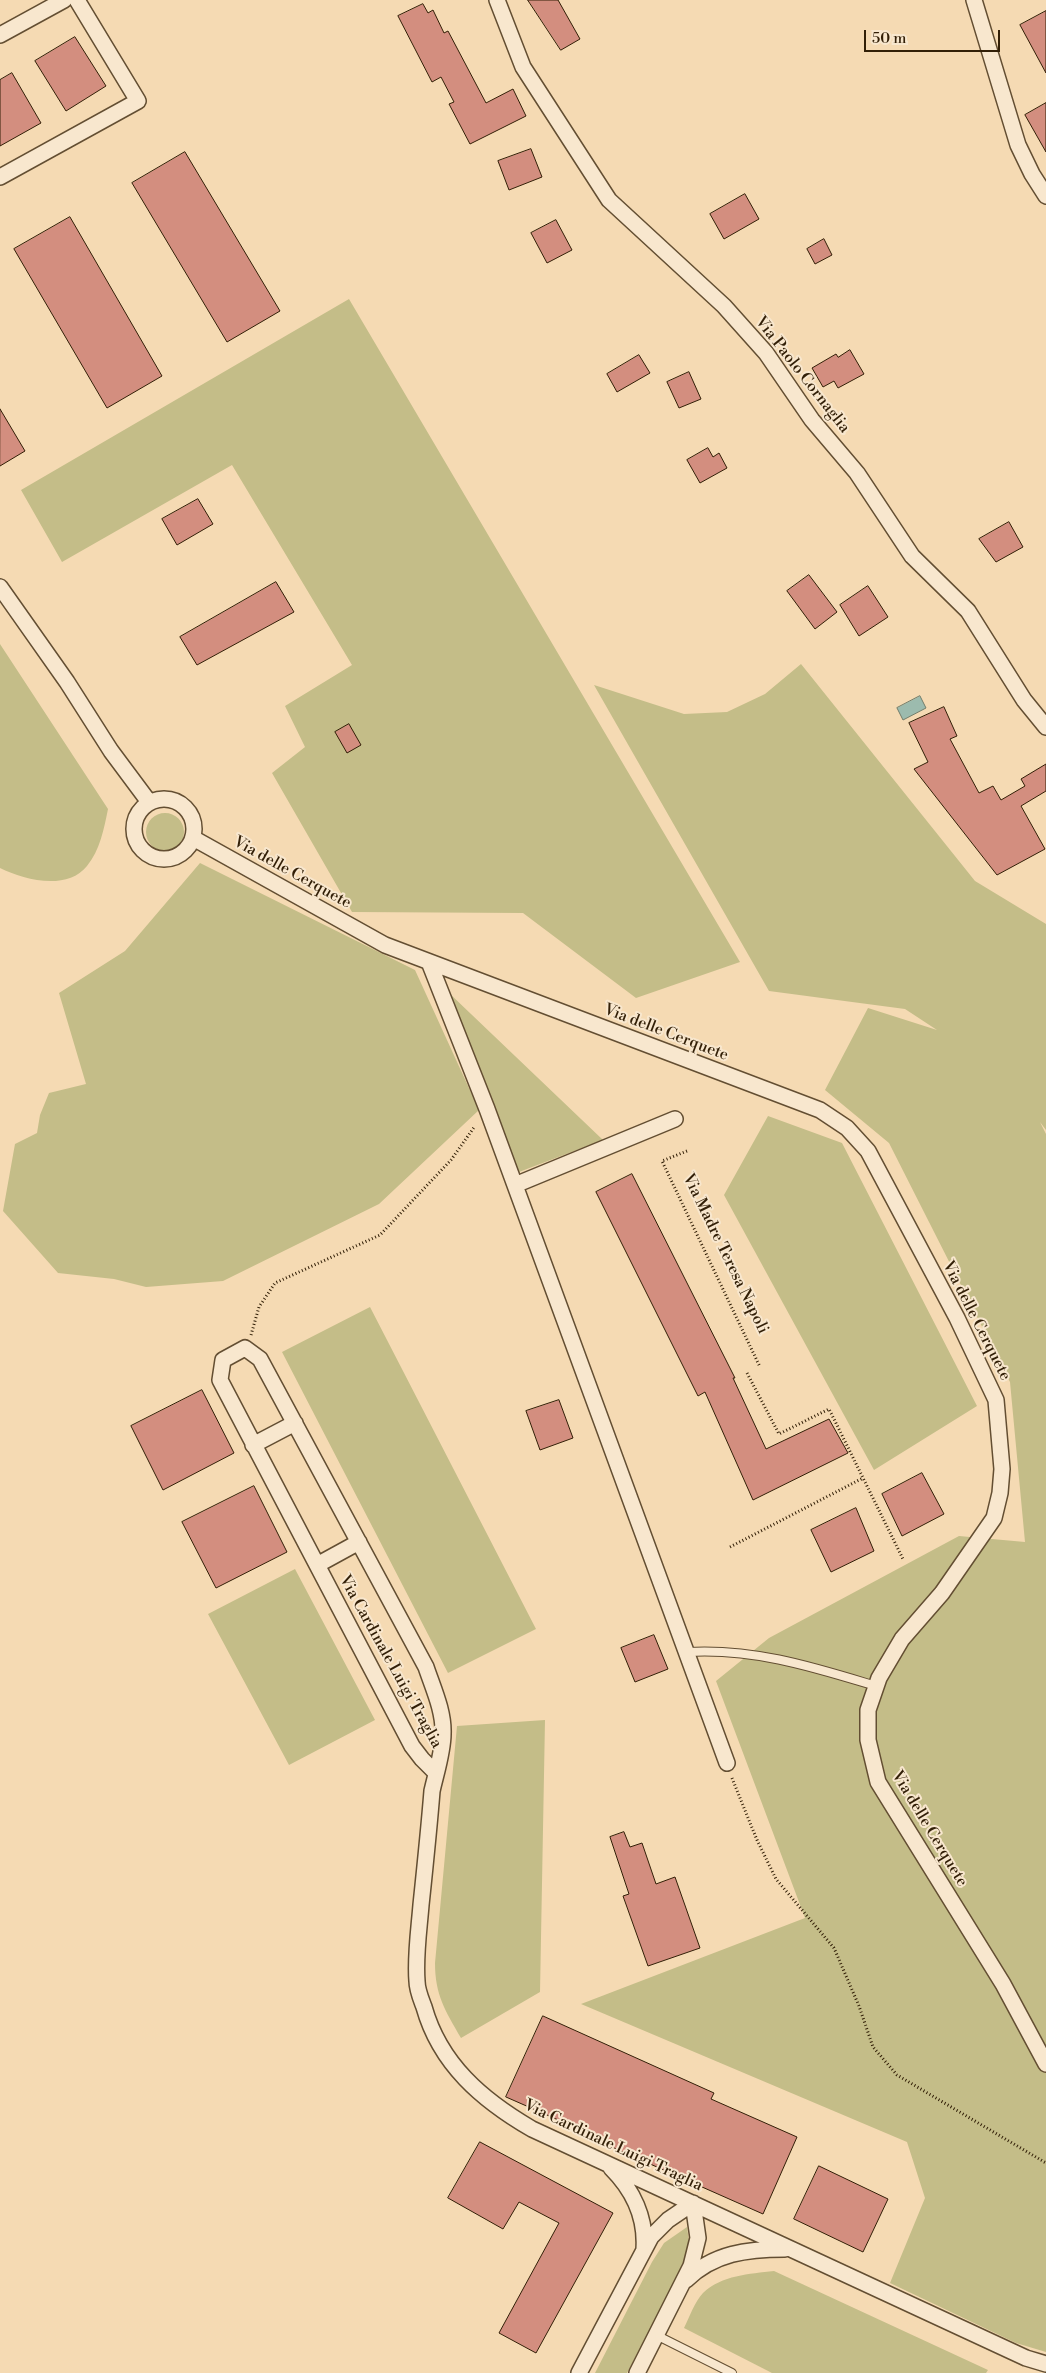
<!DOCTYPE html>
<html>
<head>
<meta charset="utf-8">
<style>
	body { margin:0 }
	#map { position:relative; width:1046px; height:2373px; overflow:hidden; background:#f5dab3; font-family:"Libre Bodoni",serif }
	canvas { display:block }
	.scale { position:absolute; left:864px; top:30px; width:136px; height:22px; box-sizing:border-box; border:2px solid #321f07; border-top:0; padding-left:6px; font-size:15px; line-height:18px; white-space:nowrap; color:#321f07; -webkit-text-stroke:4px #f8e7ce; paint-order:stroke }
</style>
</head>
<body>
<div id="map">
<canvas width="1046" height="2373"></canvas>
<div class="scale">50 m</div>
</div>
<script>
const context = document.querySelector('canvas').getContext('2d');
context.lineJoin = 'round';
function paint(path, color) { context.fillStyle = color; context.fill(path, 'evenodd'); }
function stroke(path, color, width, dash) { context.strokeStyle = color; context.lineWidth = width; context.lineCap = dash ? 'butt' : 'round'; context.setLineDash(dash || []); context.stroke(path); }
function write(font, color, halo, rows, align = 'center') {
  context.font = font + ' "Libre Bodoni",serif'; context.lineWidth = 4; context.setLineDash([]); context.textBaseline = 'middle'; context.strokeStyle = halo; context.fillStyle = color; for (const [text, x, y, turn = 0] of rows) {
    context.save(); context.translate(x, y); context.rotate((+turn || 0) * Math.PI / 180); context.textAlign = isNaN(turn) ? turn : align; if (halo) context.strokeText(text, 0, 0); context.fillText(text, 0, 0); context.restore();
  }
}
paint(new Path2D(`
	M349,299l391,663 -104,36 -113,-85 -171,-1 -80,-139 33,-26 -20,-41 67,-41 -120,-200 -170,97 -41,-72z
	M0,644l108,165c-4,20 -8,41 -21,57 -20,25 -63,14 -87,2z
	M801,664l174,217 71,43v206l-6,-8 6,12v1218l-30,-9 -126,-60 35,-85 -18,-56 -326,-138 224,-86 -89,-237 53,-43 190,-102 66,6 -15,-160 -121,-239 -64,-53 43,-82 69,22 -32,-21 -136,-18 -175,-306 90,29 43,-2 38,-18z
	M146 832a19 19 0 1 1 38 0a19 19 0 1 1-38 0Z
	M200,863l215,107 64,140 -100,94 -156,77 -77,6 -32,-8 -56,-6 -55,-62 12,-67 22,-11 3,-18 9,-22 37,-9 -27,-91 66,-42z
	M449,993l154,147 -84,32z
	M768,1116l74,27 135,263 -103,64 -150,-275z
	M370,1307l166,322 -88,44 -166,-321z
	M295,1569l80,151 -86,45 -81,-151z
	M545,1720l-5,272 -79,46c-16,-28 -26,-43 -26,-75l22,-237z
	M687,2227l4,27 -64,119h-32l57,-111 12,-19z
	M774,2271l214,99 -2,3h-214l-88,-45c5,-10 11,-27 19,-35 19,-18 46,-19 71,-22z`), '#c4bd88');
const water = new Path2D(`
	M920,696l6,12 -23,12 -6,-12z`);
paint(water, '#9cbbae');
stroke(water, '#727d6b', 1);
const building = new Path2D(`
	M528,0h30l22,39 -19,11z
	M423,4l5,9 5,-3 11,23 4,-2 38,72 27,-14 13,27 -56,28 -21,-40 5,-2 -13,-25 -9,5 -34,-66z
	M1046,11v62l-26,-48z
	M75,37l31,49 -40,25 -31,-50z
	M12,73l29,50 -41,23v-66z
	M1046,103v49l-21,-37z
	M531,149l11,28 -33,13 -11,-29z
	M185,152l95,159 -53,31 -95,-159z
	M745,194l14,25 -35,20 -14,-25z
	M70,217l92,159 -55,32 -93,-159z
	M556,220l16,30 -25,13 -16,-30z
	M824,239l8,16 -17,9 -8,-15z
	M850,350l14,24 -26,14 -4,-7 -11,6 -11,-19 24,-14 2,3z
	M639,355l11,18 -33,19 -10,-18z
	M689,372l12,27 -22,9 -12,-26z
	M0,409l25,42 -25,15z
	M708,448l5,9 6,-4 8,15 -27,15 -13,-23z
	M198,499l15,25 -36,21 -15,-26z
	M1009,522l14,25 -27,15 -17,-23z
	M809,575l28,37 -22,17 -28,-38z
	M276,582l18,30 -97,53 -17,-28z
	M868,586l20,31 -29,19 -19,-31z
	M944,707l13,29 -7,3 29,54 14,-7 8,14 24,-14 -4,-7 25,-15v27l-25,15 24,43 -48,26 -83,-106 14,-7 -19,-39z
	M349,724l12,21 -14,8 -12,-21z
	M632,1174l103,204h-2l33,71 63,-30 19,34 -95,47 -48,-108 -7,4 -102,-204z
	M202,1390l32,63 -71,37 -32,-64z
	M559,1400l14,38 -33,12 -14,-39z
	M922,1473l22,41 -42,22 -20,-42z
	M254,1486l33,66 -71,36 -34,-66z
	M856,1508l18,43 -43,21 -20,-42z
	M654,1635l14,34 -33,13 -14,-34z
	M624,1832l6,15 12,-4 14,41 19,-7 25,71 -52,18 -25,-70 6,-2 -19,-57z
	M543,2016l171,77 -3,6 86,38 -34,77 -167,-74 1,-3 -91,-40z
	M480,2142l133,71 -77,140 -37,-20 60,-110 -40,-21 -16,27 -55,-31z
	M819,2166l69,33 -25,53 -69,-33z`);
paint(building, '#d38e7f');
stroke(building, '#321f07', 1);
const service = new Path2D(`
	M687,1652c67,-4 126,15 189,34
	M656,2335l76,38`);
const minor = new Path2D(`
	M497,0l26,67 86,133 115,106 42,47 46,67 45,53 55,83 56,55 56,89 22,27
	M974,0l44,145 14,29 14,22
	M0,35l64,-35
	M0,177l138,-76 -61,-101
	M0,587l67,95 44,69 38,51
	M134 829a30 30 0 1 1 60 0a30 30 0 1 1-60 0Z
	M193,838l192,107 435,165 27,18 21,23 89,167 39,82 6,69 -2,24 -6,25 -52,75 -40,46 -23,39 -11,32v30l10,42 125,202 43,80
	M429,962l58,147 240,654
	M515,1185l160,-66
	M253,1445l42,-22
	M317,1565l42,-23
	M436,1773l-14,-14 -10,-13 -192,-366 3,-20 22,-12 15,11 166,308c7,21 18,44 17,67 0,18 -7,39 -11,57 -3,38 -7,76 -11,114 -2,25 -6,51 -4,76 0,9 4,18 7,26 16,57 58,93 108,122l494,229 20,6
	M611,2168c22,22 35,50 33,81
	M686,2280c28,-27 61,-31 99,-31
	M579,2373l72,-136 17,-17 25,-17 5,35 -7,28 -54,107`);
stroke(service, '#634e32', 10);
stroke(minor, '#634e32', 18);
stroke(new Path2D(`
	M687,1151l-25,10 98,206
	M251,1335l8,-28 16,-24 105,-48 71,-75 24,-34
	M747,1373l32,61 50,-25 74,150
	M730,1547l133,-69
	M732,1778l25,62 19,39 58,69 25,58 14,41 24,28 149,88`), '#321f07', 3, [1, 2.5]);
stroke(service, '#f8e7ce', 8);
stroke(minor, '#f8e7ce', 15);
write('16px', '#321f07', '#f8e7ce', [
	["Via Paolo Cornaglia",802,375,52],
	["Via delle Cerquete",292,873,29],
	["Via delle Cerquete",666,1033,21],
	["Via Madre Teresa Napoli",725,1254,64],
	["Via delle Cerquete",976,1321,63],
	["Via Cardinale Luigi Traglia",390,1662,61],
	["Via delle Cerquete",929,1829,59],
	["Via Cardinale Luigi Traglia",613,2146,25]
]);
</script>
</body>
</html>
